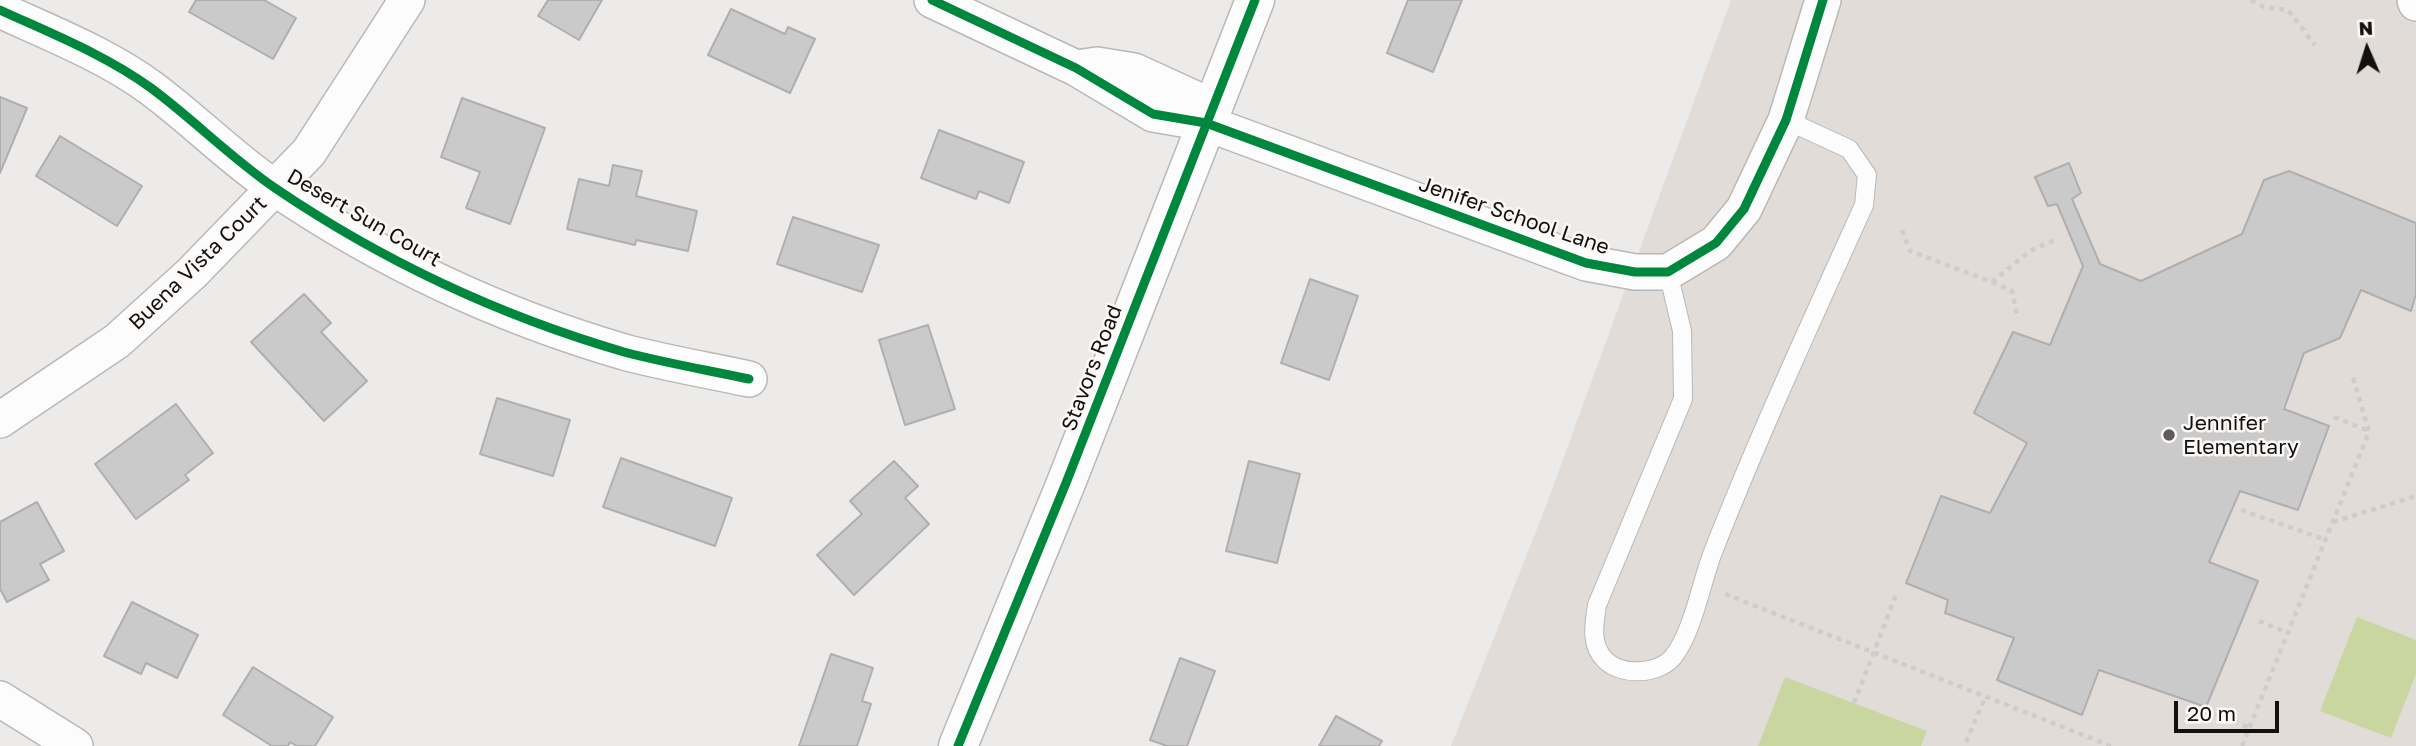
<!DOCTYPE html>
<html>
<head>
<meta charset="utf-8">
<style>
	body { margin:0 }
	#map { position:relative; width:2416px; height:746px; overflow:hidden; background:#edebea; font-family:"Golos Text",sans-serif }
	canvas { display:block }
	.north { position:absolute; left:2332px; top:14px; width:70px; height:70px; -webkit-text-stroke:5px #fcf8f6; paint-order:stroke; rotate:357deg; font-size:19px; font-weight:700; line-height:28px; text-align:center; color:#121110 }
	.north::after { content:''; display:block; margin:auto; width:24px; height:32px; background:#121110; clip-path:polygon(50% 0,100% 100%,50% 72%,0 100%) }
	.scale { position:absolute; left:2174px; top:701px; width:105px; height:32px; box-sizing:border-box; border:4px solid #121110; border-top:0; padding-left:9px; font-size:21px; line-height:24px; white-space:nowrap; color:#121110; -webkit-text-stroke:5px #fcf8f6; paint-order:stroke }
</style>
</head>
<body>
<div id="map">
<canvas width="2416" height="746"></canvas>
<div class="north">N</div>
<div class="scale">20 m</div>
</div>
<script>
const context = document.querySelector('canvas').getContext('2d');
context.lineJoin = 'round';
function paint(path, color) { context.fillStyle = color; context.fill(path, 'evenodd'); }
function stroke(path, color, width, dash) { context.strokeStyle = color; context.lineWidth = width; context.lineCap = dash ? 'butt' : 'round'; context.setLineDash(dash || []); context.stroke(path); }
function write(font, color, halo, rows, align = 'center') {
  context.font = font + ' "Golos Text",sans-serif'; context.lineWidth = 5; context.setLineDash([]); context.textBaseline = 'middle'; context.strokeStyle = halo; context.fillStyle = color; for (const [text, x, y, turn = 0] of rows) {
    context.save(); context.translate(x, y); context.rotate((+turn || 0) * Math.PI / 180); context.textAlign = isNaN(turn) ? turn : align; if (halo) context.strokeText(text, 0, 0); context.fillText(text, 0, 0); context.restore();
  }
}
paint(new Path2D(`
	M1731,0h685v746h-965l93,-235z`), '#e2dcd8');
paint(new Path2D(`
	M2357,617l59,23v34l-25,64 -71,-27z
	M1785,677l142,54 -6,15h-163z`), '#cad6a0');
const building = new Path2D(`
	M196,0h68l32,18 -23,41 -84,-47z
	M548,0h54l-23,40 -41,-24z
	M1408,0h54l-29,72 -46,-19z
	M731,9l54,25 3,-7 27,12 -25,54 -82,-38z
	M0,97l27,11 -27,65z
	M462,98l83,30 -35,96 -44,-16 14,-36 -39,-15z
	M939,130l85,32 -15,41 -30,-12 -3,8 -55,-21z
	M60,136l82,50 -25,40 -81,-50z
	M2069,163l12,30 -9,6 28,65 41,17 101,-47 22,-54 25,-9 127,52v71l-5,17 -50,-21 -21,48 -36,15 -20,56 45,17 -31,84 -58,-19 -31,71 49,19 -52,126 -107,-37 -17,45 -85,-35 17,-42 -69,-25 3,-13 -42,-17 35,-87 49,17 37,-70 -53,-30 39,-81 37,13 33,-79 -26,-62 -9,2 -13,-29z
	M613,165l29,6 -6,25 61,15 -9,40 -52,-11 -1,5 -68,-16 12,-50 30,7z
	M793,217l86,28 -17,47 -85,-28z
	M1310,279l48,17 -29,84 -48,-17z
	M304,294l27,29 -10,9 46,49 -43,40 -73,-79z
	M928,325l27,84 -50,16 -26,-85z
	M497,398l73,22 -17,56 -73,-22z
	M176,404l37,49 -28,22 4,5 -53,39 -41,-55z
	M621,458l111,40 -17,48 -112,-39z
	M894,461l24,25 -13,12 24,26 -75,71 -37,-40 45,-41 -12,-13z
	M1249,461l51,13 -23,89 -51,-12z
	M37,502l27,49 -24,13 9,16 -42,22 -7,-13v-67z
	M132,602l66,33 -21,43 -31,-15 -5,11 -37,-18z
	M831,654l42,14 -11,33 9,3 -14,42h-58z
	M1180,658l35,13 -28,75h-20l-17,-6z
	M253,667l80,50 -18,29h-18l-7,-4 -2,4h-16l-49,-31z
	M1336,716l46,25 -3,5h-60z`);
paint(building, '#cbcaca');
stroke(building, '#b0aeae', 2);
const service = new Path2D(`
	M1668,272l14,59 1,68 -86,206c-3,20 -7,40 8,55 16,16 53,15 68,-3 20,-25 28,-74 40,-105 46,-117 99,-232 151,-347l3,-30 -18,-26 -63,-29`);
const minor = new Path2D(`
	M932,0l144,68 77,46 53,9 380,140 49,9h33l48,-29 28,-34 42,-89 37,-120
	M2415,0l1,3
	M0,10c50,23 106,45 151,78 42,31 80,70 124,100 106,72 226,128 349,164 41,11 83,18 125,27
	M1077,68l20,-3 37,6 59,27 13,25
	M0,420l117,-79 75,-68 117,-121 98,-152
	M0,699l75,47`);
const tertiary = new Path2D(`
	M958,746l108,-263 189,-483`);
stroke(service, '#b9b8b7', 20);
stroke(minor, '#b9b8b7', 38);
stroke(tertiary, '#b9b8b7', 41);
stroke(new Path2D(`
	M2251,0l13,7 24,3 27,35
	M1902,230l8,21 82,31 38,-31 25,-11
	M1992,282l20,9 5,24
	M2334,417l35,14
	M2241,510l85,30
	M2333,522l83,-26
	M1725,594l386,152
	M2259,621l29,12
	M1854,703l42,-108
	M2215,714l35,14
	M1966,742l19,-44
	M2242,746l127,-314 -17,-58`), '#cecccc', 4.5, [5, 5]);
stroke(service, '#fcfcfc', 18);
stroke(minor, '#fcfcfc', 35);
stroke(tertiary, '#fcfcfc', 38);
stroke(new Path2D(`
	M932,0l144,68 77,46 53,9 380,140 49,9h33l48,-29 28,-34 42,-89 37,-120
	M0,10c50,23 106,45 151,78 42,31 80,70 124,100 106,72 226,128 349,164 41,11 83,18 125,27
	M958,746l108,-263 189,-483`), '#00873e', 9);
for (const [x, y, r, color] of [
	[2169,435,7,"#5f5d5c"]
]) { const dot = new Path2D(); dot.arc(x, y, r, 0, 2 * Math.PI); context.fillStyle = color; context.fill(dot); stroke(dot, '#fcf8f6', 2.5); }
write('21px', '#121110', '#fcf8f6', [
	["Jenifer School Lane",1514,216,19],
	["Desert Sun Court",364,218,30],
	["Buena Vista Court",198,263,-44],
	["Stavors Road",1092,368,-69]
]);
write('21px', '#121110', '#fcf8f6', [
	["Jennifer",2183,423],
	["Elementary",2183,447]
], 'left');
</script>
</body>
</html>
